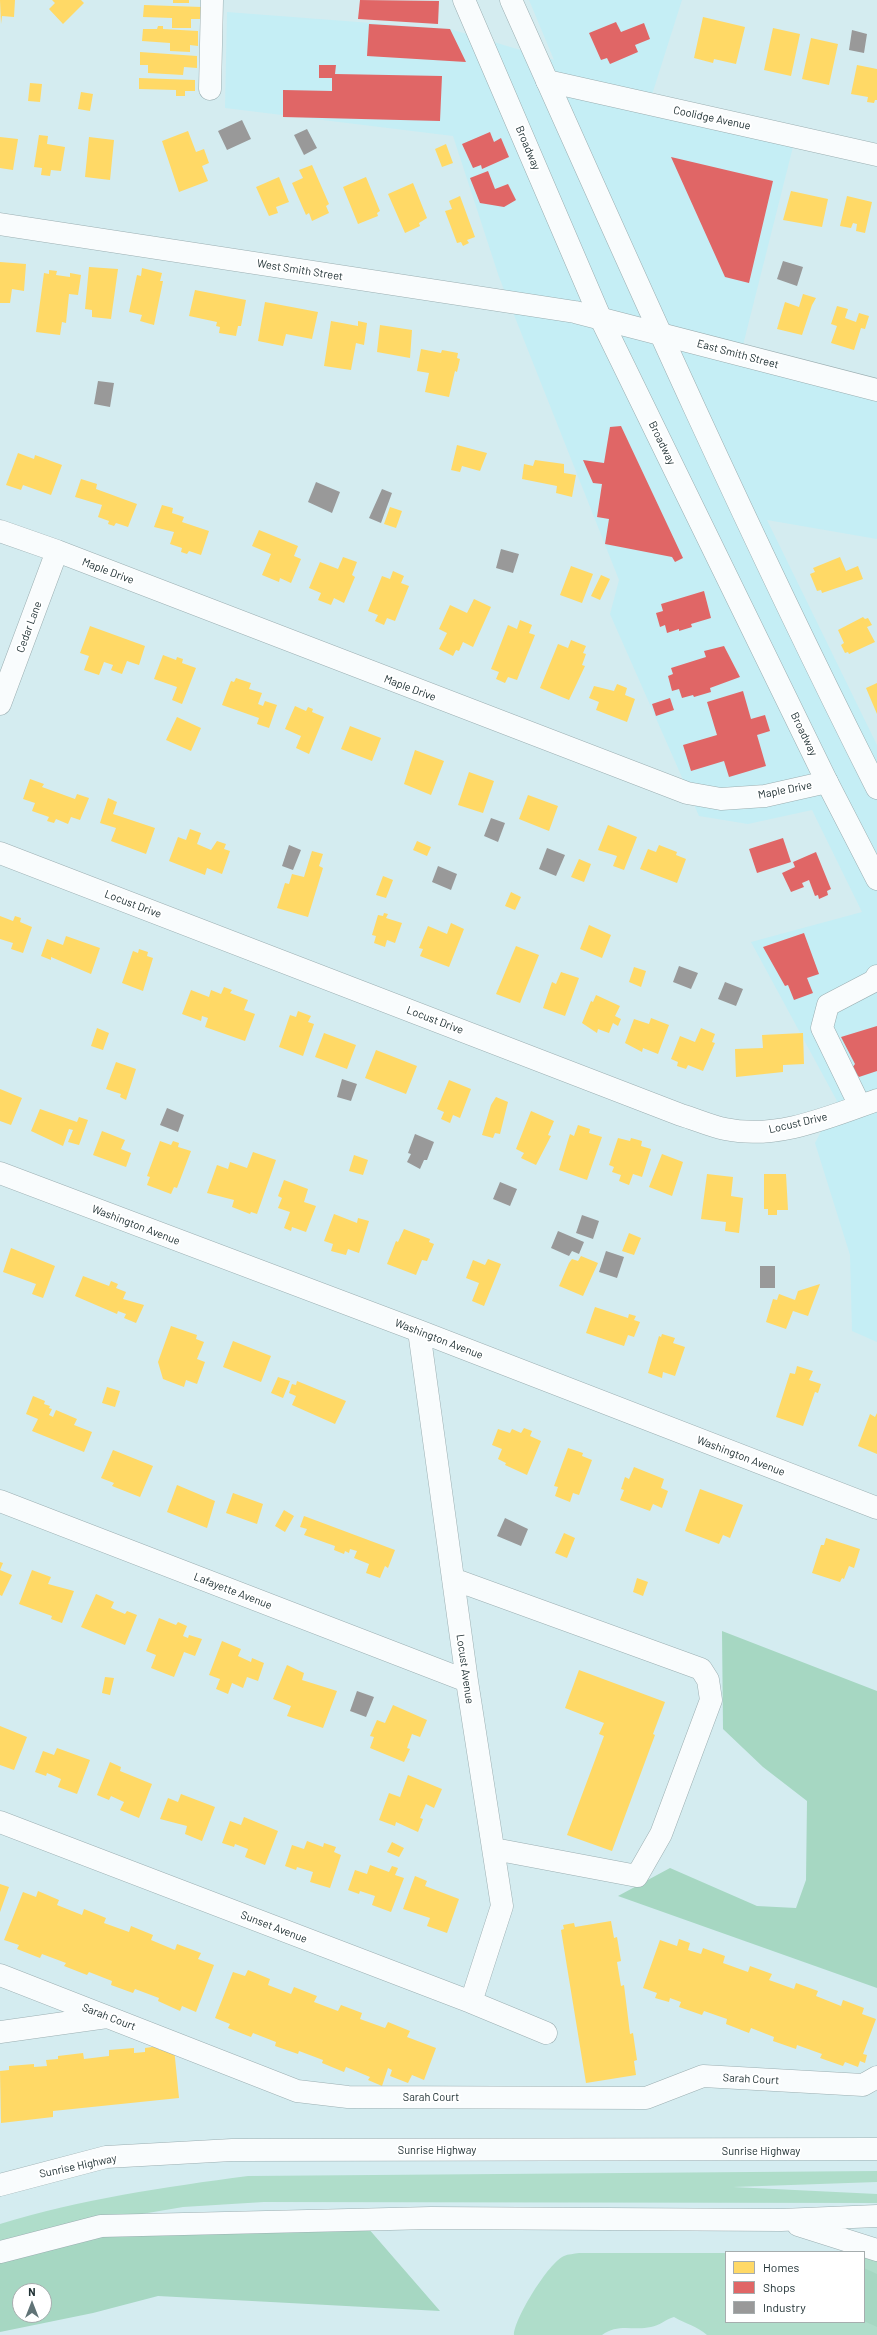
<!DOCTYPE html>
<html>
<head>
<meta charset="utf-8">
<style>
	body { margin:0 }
	#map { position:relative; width:877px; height:2335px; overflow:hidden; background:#d4ecf0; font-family:Barlow,sans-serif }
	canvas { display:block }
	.legend { position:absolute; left:725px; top:2251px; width:140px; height:72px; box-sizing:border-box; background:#fff; border:1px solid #a6adae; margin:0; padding:5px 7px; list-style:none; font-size:12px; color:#213235 }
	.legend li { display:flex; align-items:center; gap:8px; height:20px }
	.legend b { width:20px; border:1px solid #a6adae }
	.north { position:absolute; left:12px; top:2283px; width:40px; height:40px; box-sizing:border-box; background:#fff; border:1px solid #a6adae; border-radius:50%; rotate:0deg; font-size:11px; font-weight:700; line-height:16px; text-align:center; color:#213235 }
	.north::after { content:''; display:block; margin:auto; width:14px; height:18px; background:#607376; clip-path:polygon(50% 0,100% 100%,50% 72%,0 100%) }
</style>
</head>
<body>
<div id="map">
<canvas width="877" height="2335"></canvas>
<ul class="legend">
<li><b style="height:11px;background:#ffd966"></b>Homes</li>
<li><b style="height:11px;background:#e06666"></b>Shops</li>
<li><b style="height:11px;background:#999"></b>Industry</li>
</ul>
<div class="north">N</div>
</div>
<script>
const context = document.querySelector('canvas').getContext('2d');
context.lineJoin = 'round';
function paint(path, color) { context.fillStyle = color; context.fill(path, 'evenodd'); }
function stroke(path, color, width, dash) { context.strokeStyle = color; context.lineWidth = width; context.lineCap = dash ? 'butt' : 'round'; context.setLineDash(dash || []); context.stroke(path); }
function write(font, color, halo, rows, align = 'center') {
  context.font = font + ' Barlow,sans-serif'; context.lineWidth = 4; context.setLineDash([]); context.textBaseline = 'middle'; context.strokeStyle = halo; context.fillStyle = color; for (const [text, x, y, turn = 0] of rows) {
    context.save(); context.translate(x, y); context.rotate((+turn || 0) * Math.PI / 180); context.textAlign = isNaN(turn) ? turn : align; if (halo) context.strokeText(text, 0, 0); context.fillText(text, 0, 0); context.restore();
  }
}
paint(new Path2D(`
	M529,0h153l-32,101 147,30 -57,226 137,39v143l-110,-19 110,225v597l-25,-11 -2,-76 -35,-112 22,-42 -86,-159 111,-30 -50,-102 -64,14 -49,-8 -89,-202 9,-34 -120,-303 -46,-141 -228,-28 2,-96 223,17 104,31z`), '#c5eef5');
paint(new Path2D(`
	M877,2171v11l-144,5 144,7v9l-613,-1 -81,5 -112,19 -71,19v-21c81,-25 165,-37 248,-48z
	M579,2253h147v69h138v-66l13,2v77h-170c-10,-9 -21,-11 -33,-18 -8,2 -15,9 -23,10 -18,4 -33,-4 -49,8h-88c0,-16 35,-73 50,-79 4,-2 10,-2 15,-3z`), '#afddca');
paint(new Path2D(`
	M722,1631l155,60v297l-259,-92 52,-28 87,38 39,2 10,-28 1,-79 -44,-34 -40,-38z
	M361,2220l79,91 -282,-15 -65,17 -93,19v-80l77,-20zM20,2291h24v24h-24z
	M864,2268l13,6v53l-13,-6z`), '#a6d7c2');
paint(new Path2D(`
	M0,0h15l-1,17 -12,-1 -1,8z
	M52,0h29l3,3 -21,21 -14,-15 6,-6z
	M173,0h16v3h-16z
	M144,5l58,2v12h-11v9h-19v-10l-29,-1z
	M703,17l42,10 -9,37 -22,-5 -1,4 -19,-5z
	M158,26h5v3l35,2v15l-8,-1v7l-20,-1v-8l-28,-2 1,-12h14z
	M773,28l27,6 -9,42 -27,-6z
	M811,38l27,6 -9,41 -27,-6z
	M140,52l57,4v12l-13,-1 -1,8 -35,-2v-8h-8z
	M857,65l20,4v31h-2l-1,3 -7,-1 1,-5 -17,-3z
	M139,78l56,2v11h-10v5h-9v-6l-37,-1z
	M30,83l12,1 -2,18 -12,-1z
	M81,92l12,2 -3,17 -12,-2z
	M188,131l8,21 8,-3 5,14 -7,3 6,15 -29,11 -17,-51z
	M39,135l9,1 -1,8 18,3 -4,24 -10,-1 -1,6 -9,-1 1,-7 -8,-1z
	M0,137l18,2 -5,31 -13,-2z
	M89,137l25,3 -4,40 -25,-3z
	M446,144l7,19 -11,4 -7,-18z
	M312,165l17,39 -3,2 3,7 -17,8 -3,-8 -3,2 -14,-32 11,-5 -4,-8z
	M279,177l10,25 -13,5 2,6 -9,3 -13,-29z
	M366,177l14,34 -3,2 1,3 -20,8 -15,-37z
	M413,183l14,35 -8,5 1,3 -15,7 -17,-39z
	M791,191l37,8 -6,28 -39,-7z
	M460,196l15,41 -8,3 2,3 -6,3 -2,-4 -4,1 -12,-32 7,-2 -3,-8z
	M847,196l25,6 -7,31 -9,-2 1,-7 -4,-1 -2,5 -11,-2z
	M0,262l26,2 -2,27 -12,-2 -2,14h-10z
	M89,267l29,2 -7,50 -19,-2v-7l-7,-1z
	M142,268l20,5 -2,8h3l-9,44 -14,-4 2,-6 -13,-3 8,-37 4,1z
	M49,270l8,1 -1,4 14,2v-4l11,2 -3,20 -9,-1 -3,29 -4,-1 -2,13 -24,-3 8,-59 5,1z
	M195,290l51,10 -5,26h-3l-2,10 -17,-3 1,-6 -4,-1 1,-4 -28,-6z
	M803,294l13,4 -4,7 -10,30 -25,-6 8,-27 14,5z
	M265,302l53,10 -6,27 -26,-5 -3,12 -25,-5z
	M837,306l11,3 -3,9 11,4 3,-9 10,3 -4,13 -4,-1 -7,22 -23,-7 6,-17 -6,-2z
	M331,321l27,5v-5l9,2 -3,22 -8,-2 -5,27 -27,-4z
	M380,325l32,5 -2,28 -33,-6z
	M421,349l20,4 1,-3 16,3 -1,5 3,1 -3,13 -2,-1 -6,26 -24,-5 4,-19 -12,-2z
	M457,445l30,8 -7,18 -18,-5 -2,6 -9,-2z
	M18,453l16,6 1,-4 27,10 -11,30 -28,-10 -2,5 -15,-5z
	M535,460l29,4v9l12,2 -4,22 -16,-4 1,-7 -35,-7 2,-15 9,2z
	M81,479l16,5 -1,5 41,15 -9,23 -12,-4 -2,3 -6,-2 1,-3 -11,-4 4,-12 -27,-8z
	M162,505l11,3 -1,5 12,4 -2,5 27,9 -8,24 -12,-4 -2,3 -6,-2 1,-4 -12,-4 4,-12 -20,-5z
	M390,507l12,4 -6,17 -12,-4z
	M259,530l39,16 -4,10 7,3 -10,24 -11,-5 -1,4 -17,-7 9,-21 -19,-8z
	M343,557l14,5 -5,13 3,2 -11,26 -10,-5 -3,7 -13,-5 3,-7 -12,-5 11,-26 18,7z
	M840,557l6,14 12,-5 5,13 -41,14 -1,-3 -4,1 -7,-17 5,-2 -2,-4z
	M571,566l22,8 -11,29 -22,-8z
	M393,571l11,5 -3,7 8,3 -14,35 -8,-3 -3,7 -9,-4 3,-6 -10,-4 14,-35 8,3z
	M601,575l9,4 -10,21 -9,-4z
	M474,599l17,8 -18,40 -10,-5 -4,9 -3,-1 -3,6 -14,-7 8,-16 -8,-4 11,-24 17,8z
	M863,617l2,2 3,-1 4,7 -5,2 8,15 -26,12 -1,-2 -3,1 -4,-8 3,-2 -6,-13z
	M520,620l12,5 -3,8 6,2 -18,45 -9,-3 -3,6 -9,-4 3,-7 -8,-3 17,-44 9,4z
	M90,626l55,20 -6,19 -12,-4 -5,13 -11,-4 2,-5 -9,-3 -5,13 -15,-5 5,-14 -9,-3z
	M571,640l15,6 -3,7 3,1 -4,11 3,1 -16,34 -29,-12 18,-44 10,4z
	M163,655l13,5 1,-3 6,2 -1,4 14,5 -14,36 -10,-4 5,-13 -23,-8z
	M236,678l15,5 -2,6 13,4 -4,11 5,2 2,-5 12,4 -8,23 -12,-4 2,-6 -37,-13 9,-24 3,1z
	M877,683v31l-11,-26z
	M617,684l10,4 -2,7 10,4 -8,23 -31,-12 3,-8 -10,-4 5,-12 20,5z
	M295,706l11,5 2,-4 5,2 -1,3 12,5 -15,37 -13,-6 5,-12 -16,-7z
	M177,717l24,11 -10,23 -25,-11z
	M350,726l31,12 -9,23 -31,-12z
	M415,750l29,11 -13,34 -27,-11z
	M469,772l25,9 -11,32 -25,-8z
	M30,779l14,5 -2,3 33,12 2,-5 12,4 -9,22 -9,-3 -3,7 -12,-5 -2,4 -7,-2 2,-4 -17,-6 3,-8 -12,-4z
	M528,795l30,11 -9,25 -30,-12z
	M108,798l9,4 -4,12 42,14 -9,26 -35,-13 5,-13 -16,-5z
	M608,825l29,12 -13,33 -11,-4 4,-10 -19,-6z
	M190,829l11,4 -4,11 14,6 6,-9 9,3 -2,5 6,2 -8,23 -15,-6 -2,7 -36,-14 9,-24 8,3z
	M417,841l14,6 -4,9 -14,-6z
	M659,845l18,7 -1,3 10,4 -9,24 -37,-14 8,-20 8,3z
	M312,851l11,3 -4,12 4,2 -15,49 -31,-9 8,-25 4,1 3,-10 12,3z
	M579,859l12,5 -7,18 -13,-5z
	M383,876l10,4 -7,18 -10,-3z
	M511,892l10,5 -6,13 -10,-4z
	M384,913l4,1 -2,4 16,5 -7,20 -8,-3 -2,7 -11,-4 2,-7 -4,-1 6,-20 5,1z
	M0,916l13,5 2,-5 6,2 -1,4 12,5 -9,26 -12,-4 2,-6 -13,-4z
	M451,923l13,6 -15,38 -29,-11 3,-7 -4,-1 9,-22 19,8z
	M589,925l22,10 -9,23 -22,-9z
	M66,936l34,12 -9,26 -40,-17v3l-10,-4 6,-17 16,6z
	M516,946l23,9 -19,48 -24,-9z
	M139,949l9,3 -1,4 6,2 -10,33 -21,-8 11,-32 5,2z
	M634,967l12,4 -5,16 -12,-5z
	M561,972l18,6 -14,38 -22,-8 9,-26 4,2z
	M224,987l8,3 -2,3 18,7 -4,10 11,4 -10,27 -40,-14 3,-9 -6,-2 -1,5 -19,-7 9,-24 18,7 2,-7 10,4z
	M596,995l24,11 -5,10 6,3 -3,7 -5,-3 -4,10 -11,-4 -1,4 -15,-10 9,-22 2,1z
	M298,1011l13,5 -3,6 6,2 -11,32 -24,-9 11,-32 6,2z
	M651,1018l18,7 -11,29 -15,-6 -1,4 -17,-9 9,-24 15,5z
	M97,1028l12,5 -6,17 -12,-4z
	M701,1028l14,6 -3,8 3,1 -12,28 -15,-6 -2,4 -9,-3 1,-4 -7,-3 9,-23 15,6z
	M324,1033l32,12 -9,24 -32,-12z
	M803,1033l1,31 -21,1v7l-47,5 -1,-28 28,-1 -1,-13z
	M376,1050l41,16 -11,28 -41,-16z
	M116,1062l20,7 -10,31 -6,-3 1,-3 -15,-5z
	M449,1080l22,9 -11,29 -7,-3 -3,8 -9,-4 3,-7 -7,-3z
	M0,1089l22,9 -11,27 -11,-4z
	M496,1097l12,5 -8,32 -5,-1 -2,5 -11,-3 9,-30z
	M40,1109l37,13 2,-5 9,3 -9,25 -11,-3 5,-12 -4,-1 -6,17 -32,-15z
	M531,1111l23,10 -6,14 3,1 -15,29 -15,-7 3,-5 -8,-4z
	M578,1125l12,4 -1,4 13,4 -15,43 -28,-10 11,-36 4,2z
	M102,1131l23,9 -4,9 10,4 -5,14 -33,-12z
	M618,1138l12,3 1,-3 11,3 -1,5 10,3 -9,28 -9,-3 -4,11 -10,-4 2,-6 -9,-3 2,-5 -5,-2z
	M160,1141l11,4 2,-4 6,2 -1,4 13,4 -14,37 -3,-1 -3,7 -24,-9 3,-8 -3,-1z
	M253,1152l23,8 -19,54 -6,-2 -1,2 -18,-7 2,-7 -27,-7 10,-28 11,4 2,-7 17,6z
	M662,1154l21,8 -11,34 -23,-9z
	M354,1155l14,5 -5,15 -14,-4z
	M707,1174l26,3 -2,19 12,2 -4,35 -14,-2 1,-9 -25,-3z
	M764,1174h22l2,36h-11v5h-9v-6h-4z
	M284,1180l24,9 -4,13 12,4 -10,26 -14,-5 -1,4 -7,-3 6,-16 -12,-4 4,-10 -4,-2z
	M334,1214l23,9 1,-5 11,3 -10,32 -11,-4 -2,6 -15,-4 2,-7 -9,-3z
	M404,1229l26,10 -1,3 5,2 -7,17 -5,-1 -6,15 -29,-11 9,-23 2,1z
	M629,1233l12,5 -7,17 -12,-4z
	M11,1248l44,18 -12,32 -11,-4 4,-10 -33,-12z
	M581,1256l17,7 -15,33 -24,-10 10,-23 3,-4 6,2z
	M488,1259l13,5 -17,42 -12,-5 7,-18 -13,-5 7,-18 12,5z
	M83,1276l26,10 2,-5 7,3 -2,4 10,4 -3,7 21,6 -8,18 -12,-5 2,-4 -8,-3 -1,3 -42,-18z
	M820,1284l-12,32 -15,-5 -7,18 -20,-7 7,-23 4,1 2,-6 16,6 3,-9z
	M595,1307l33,11 1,-4 7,2 -2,4 6,2 -6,15 -6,-2 -4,11 -38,-13z
	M171,1326l26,9 -1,4 8,3 -7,17 8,3 -8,22 -11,-4 -2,7 -21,-8 -5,-17z
	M662,1334l13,4 -2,5 12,4 -10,29 -12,-4 -1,6 -14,-5 11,-37 2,1z
	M233,1341l38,15 -10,26 -38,-15z
	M797,1366l16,5 -4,9 12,4 -3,9 -3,-1 -12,34 -27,-9 14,-44 5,1z
	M278,1377l12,4 -7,17 -12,-5z
	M297,1381l49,20 -11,23 -43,-19 4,-9 -7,-3 3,-9 4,1z
	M107,1387l13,4 -5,16 -13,-4z
	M33,1396l12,5 -1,3 6,2 -1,2 3,1 -3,6 4,2 3,-7 21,9 -3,6 18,7 -8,20 -52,-21 6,-12 -12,-5z
	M877,1413v41l-19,-8 12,-32 5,3z
	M524,1428l8,3 -2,5 11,5 -14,34 -22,-10 1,-2 -8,-4 4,-10 -10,-4 6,-16 12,4 2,-4 9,4z
	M568,1448l15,5 -1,3 10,4 -13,35 -6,-2 -3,9 -15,-6 3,-9 -4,-1z
	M113,1450l40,16 -13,31 -28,-11 2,-3 -13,-5z
	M634,1467l30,12 -3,9 7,3 -6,17 -9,-4 -3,7 -30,-11 4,-10 -3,-1 4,-12 4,2z
	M177,1485l38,16 -8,27 -40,-16z
	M700,1489l43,16 -13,33 -7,-3 -4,9 -34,-13z
	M233,1493l30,11 -6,20 -31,-11z
	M284,1510l10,6 -9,16 -10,-6z
	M304,1516l91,34 -7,18 -3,-2 -5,12 -14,-5 3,-9 -15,-6 3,-7 -7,-2 -1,4 -4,-2 -1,3 -10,-4 1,-4 -31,-11 3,-6 -7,-2z
	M564,1533l11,5 -8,20 -12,-5z
	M826,1538l34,11 -6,19 -5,-2 -5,13 -2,-1 -2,4 -28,-9 9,-28h3z
	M0,1562l3,1 -3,7 12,5 -10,21 -2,-1z
	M32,1570l19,7 -3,7 26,7 -12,32 -11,-4 1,-3 -33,-12z
	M637,1578l11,4 -5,14 -10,-4z
	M96,1594l18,8 -3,6 14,6 2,-3 10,4 -12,30 -44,-18z
	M159,1618l17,7 2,-3 9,4 -4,10 5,2 1,-3 13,4 -7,17 -11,-4 -10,25 -23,-9 5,-13 -10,-4z
	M222,1641l19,8 -3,7 13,6 1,-4 12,5 -6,18 -11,-4 -4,11 -11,-5 -4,11 -12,-5 4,-10 -11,-4z
	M287,1665l17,8 -2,7 35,11 -14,37 -36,-12 4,-10 -18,-7z
	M579,1670l86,32 -12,32 2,1 -43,116 -45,-16 37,-99 -5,-2 5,-11 -39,-15z
	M105,1677l9,1 -4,17 -8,-2z
	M393,1705l34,15 -7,17 -8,-3 -5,14 3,1 -6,13 -34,-14 4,-11 -4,-1 7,-16 8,3z
	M0,1726l27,11 -13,33 -14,-5z
	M57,1748l33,12 -13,34 -19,-7 3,-8 -14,-6 -1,3 -11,-4 8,-21 11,4z
	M110,1762l11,5 -1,4 32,13 -13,34 -19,-8 4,-8 -13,-6 -2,4 -12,-5z
	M408,1775l34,14 -8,19 -8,-4 -6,14 3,1 -5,13 -22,-10 -1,4 -16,-6 10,-27 11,4z
	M181,1794l34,13 -13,34 -17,-7 2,-8 -27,-7 8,-21 10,4z
	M244,1817l34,14 -13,34 -20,-8 3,-8 -13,-5 -1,3 -12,-4 8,-22 11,4z
	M307,1841l16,6 1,-4 12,4 -2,5 7,3 -11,33 -20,-6 3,-10 -16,-5 -1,3 -11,-4 7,-21 12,4z
	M392,1842l12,6 -5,9 -12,-5z
	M370,1865l19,7 3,-6 6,2 -3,7 9,3 -13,34 -19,-7 3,-9 -15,-5 -1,3 -11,-4 7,-20 12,4z
	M415,1876l12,5 -2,5 34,13 -12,34 -20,-7 3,-8 -27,-9z
	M0,1884l9,3 -9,25z
	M38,1891l21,9 -2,5 25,10 2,-6 22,9 -2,5 25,9 2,-6 22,9 -2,5 24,10 2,-6 24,9 -3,6 16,6 -18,47 -14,-6 -2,5 -22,-10 1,-3 -24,-9 -2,4 -22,-8 1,-4 -23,-9 -2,3 -23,-9 2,-3 -24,-9 -2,4 -23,-9 2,-4 -15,-5 19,-48 13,5z
	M611,1921l3,17 3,-1 4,24 -4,1 4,24 3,-1 6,49 3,-1 4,27 -3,1 2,14 -50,8 -25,-153 3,-1 -1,-4 11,-2 1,4z
	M679,1939l11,4 -2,7 13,4 2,-6 22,8 -2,7 25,9 2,-6 22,8 -3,6 25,9 2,-6 22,8 -2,5 25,10 2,-6 21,8 -2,6 14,5 -13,35 4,1 -2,8 -5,-2 -2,6 -13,-5 -2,4 -23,-8 2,-4 -25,-9 -1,4 -23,-8 1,-4 -23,-9 -2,5 -23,-9 1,-5 -23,-8 -2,4 -23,-8 2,-5 -11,-4 -1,4 -14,-4 2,-5 -14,-5 17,-48 17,6z
	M248,1970l22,9 -2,6 23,9 3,-7 23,9 -3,6 24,9 3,-6 21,8 -2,6 25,9 3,-6 22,9 -3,6 29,11 -12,32 -12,-5 -4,8 -18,-7 2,-6 -4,-2 -6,18 -14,-6 2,-3 -24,-10 -2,5 -22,-9 1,-3 -24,-9 -1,3 -23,-8 1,-4 -23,-9 -2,4 -23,-9 2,-4 -15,-6 18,-46 12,4z
	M159,2046v4l15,-2 5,50 -126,13v6l-52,6 -1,-52 9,-1v-4l25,-2v3l13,-1 -1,-6 12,-1v-3l25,-3 1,6 25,-3v-6l25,-2v5l11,-1v-4z`), '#ffd966');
paint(new Path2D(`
	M360,0l79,1 -1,23 -80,-5z
	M616,22l5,10 23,-9 6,16 -15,6 3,7 -28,12 -3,-6 -6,2 -12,-27z
	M369,24l81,5 16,33 -99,-6z
	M319,65h17l-1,9 107,2 -2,45 -157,-4v-27l49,1v-13h-13z
	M490,132l4,10 7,-4 8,19 -27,12 -1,-4 -8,3 -11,-24z
	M671,157l102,24 -24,102 -24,-6z
	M488,171l7,18 13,-5 8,16 -12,7 -24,-4 -10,-25z
	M621,426l62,132 -8,4 -3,-5 -67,-13 4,-25 -12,-2 5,-33 -9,-1 -10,-23 21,3 6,-36z
	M704,591l7,27 -20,6 1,3 -13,4v-2l-12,4 -2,-8 -5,2 -4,-14 7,-2 -2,-7z
	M724,646l16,31 -30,11 1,4 -17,5 -1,-2 -11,3 -3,-9 -7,2 -4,-15 5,-2 -2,-6 35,-11 -2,-6z
	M743,691l8,28 14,-4 5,16 -13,4 9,31 -37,11 -5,-16 -33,10 -8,-26 34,-10 -10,-33z
	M670,698l4,12 -18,6 -4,-12z
	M783,838l8,24 -34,11 -8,-24z
	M816,852l15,37 -4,2 1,4 -9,4 -1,-4 -3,1 -6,-16 -7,3 2,4 -13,5 -9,-19 13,-6 -2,-5z
	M804,933l15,41 -12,4 6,15 -19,7 -6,-15 -3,1 -22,-39z
	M877,1026v45l-18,6 -7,-9 3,-4 -14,-27z`), '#e06666');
paint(new Path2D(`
	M852,30l15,4 -3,19 -15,-3z
	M242,120l9,19 -24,11 -9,-19z
	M307,129l10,19 -13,7 -10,-20z
	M783,261l20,6 -6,19 -20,-7z
	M98,381l16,2 -4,24 -16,-3z
	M316,482l24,10 -8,21 -24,-11z
	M382,489l10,4 -11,30 -12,-5z
	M501,549l18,5 -6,19 -17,-5z
	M491,818l14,5 -7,19 -14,-6z
	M289,845l12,5 -8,20 -11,-4z
	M547,848l18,7 -9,21 -17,-7z
	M438,866l19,8 -6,16 -19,-8z
	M679,966l19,7 -7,16 -18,-7z
	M725,982l18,7 -7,17 -18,-7z
	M342,1079l15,5 -6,17 -14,-4z
	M167,1108l17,7 -6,17 -18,-7z
	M415,1134l19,8 -7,18h-3l-4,9 -13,-7 4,-8 -3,-1z
	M500,1182l17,7 -7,17 -17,-7z
	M582,1215l17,6 -6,18 -17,-6z
	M558,1231l26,11 -5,12 -7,-3 -3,5 -18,-8z
	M606,1251l18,6 -7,21 -18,-6z
	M760,1266h15v22h-15z
	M505,1518l23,11 -7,17 -24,-10z
	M357,1691l17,6 -8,20 -16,-6z`), '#999');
const minor = new Path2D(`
	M547,81l330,74
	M210,89l2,-89
	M0,224l575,88 302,78
	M0,531l57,20 630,242 34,6 44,-3 62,-14
	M0,704l57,-153
	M0,853l681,262c14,4 29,11 44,14 52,11 104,-12 152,-29
	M860,1106l-38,-78 6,-23 46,-24 3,-5
	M0,1173l419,158 458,177
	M419,1331l48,350 35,225 -31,96
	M0,1501l467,180
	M453,1579l248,90 7,11 3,20 -50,134 -24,42 -143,-27
	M0,1822l471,180 75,31
	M0,1975l297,116 51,6 298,1 57,-22 160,9 14,-8
	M0,2032l107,-15`);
const major = new Path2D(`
	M464,0l136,317 227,465 50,97
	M511,0c118,265 235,529 366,788`);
const highway = new Path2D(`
	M0,2185l106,-28 126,-7 645,-1
	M798,2225l79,25
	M0,2252l101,-26 330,-8 350,2 96,-4`);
stroke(minor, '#9baeb1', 23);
stroke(major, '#9baeb1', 23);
stroke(highway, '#9baeb1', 23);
stroke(minor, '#f9fcfd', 22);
stroke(major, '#f9fcfd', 22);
stroke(highway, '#f9fcfd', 22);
write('11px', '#213235', '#fff', [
	["Coolidge Avenue",712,118,12],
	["Broadway",528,148,67],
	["West Smith Street",300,270,9],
	["East Smith Street",738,354,15],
	["Broadway",662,443,64],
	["Maple Drive",108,571,21],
	["Cedar Lane",29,627,-70],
	["Maple Drive",410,688,21],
	["Broadway",804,734,64],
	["Maple Drive",785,790,-11],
	["Locust Drive",133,904,21],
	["Locust Drive",435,1020,21],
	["Locust Drive",798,1123,-13],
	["Washington Avenue",136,1225,21],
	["Washington Avenue",439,1339,21],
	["Washington Avenue",741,1456,21],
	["Lafayette Avenue",233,1591,21],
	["Locust Avenue",465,1669,82],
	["Sunset Avenue",274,1927,21],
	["Sarah Court",109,2017,21],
	["Sarah Court",751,2079,3],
	["Sarah Court",431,2097],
	["Sunrise Highway",437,2150],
	["Sunrise Highway",761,2151],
	["Sunrise Highway",78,2166,-12]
]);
</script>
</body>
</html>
